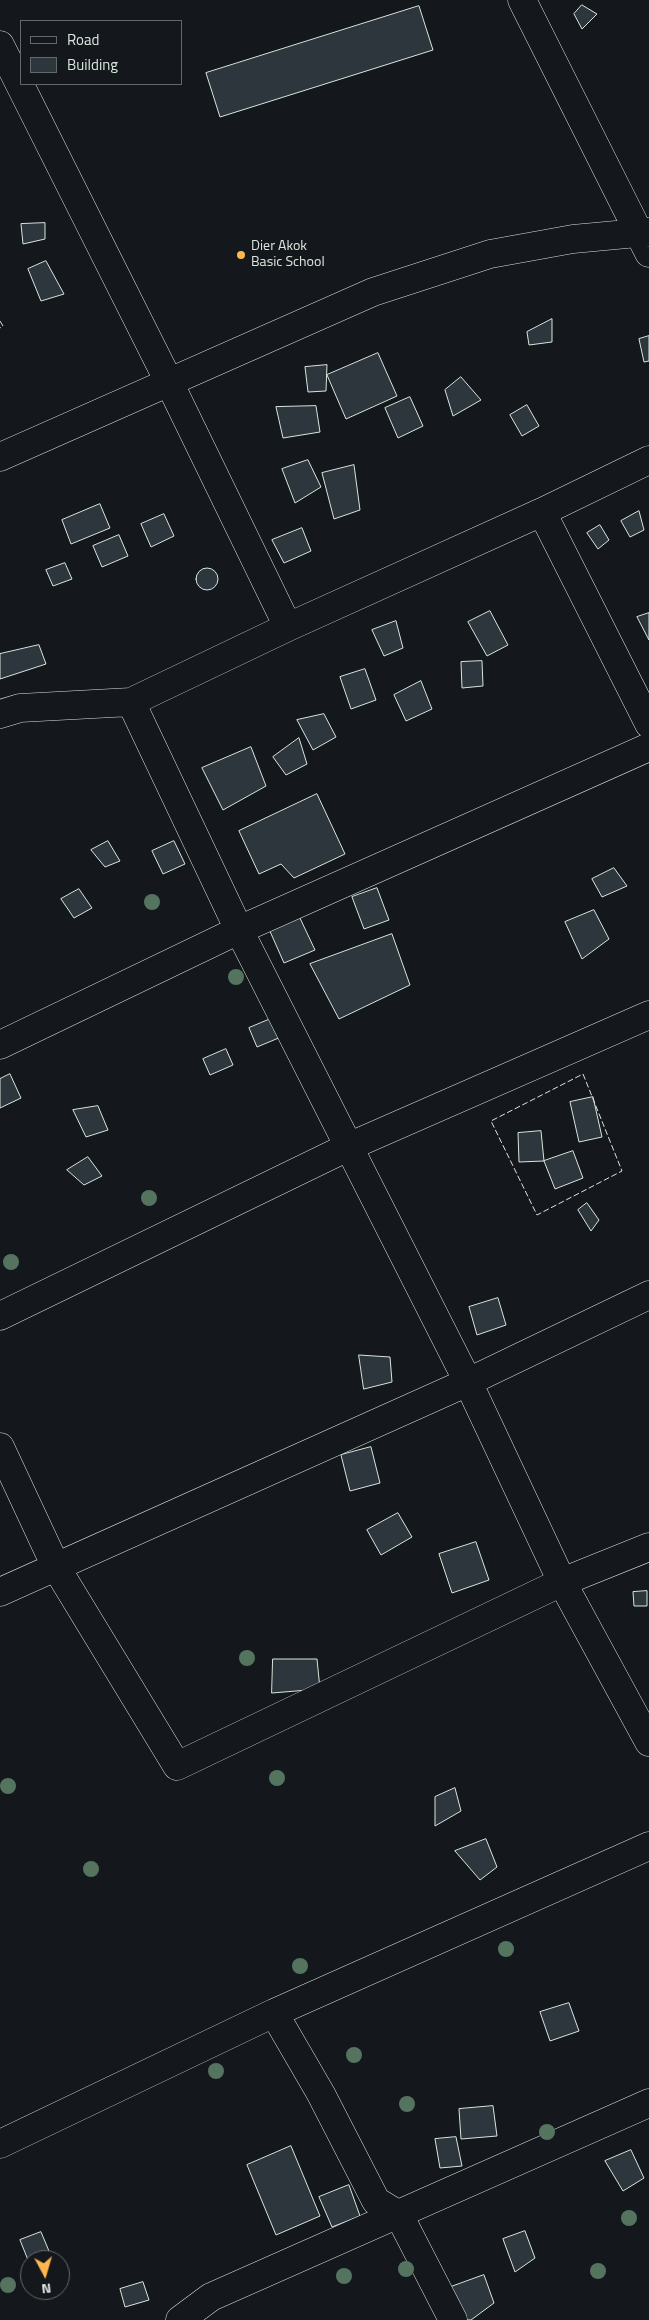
<!DOCTYPE html>
<html>
<head>
<meta charset="utf-8">
<style>
	body { margin:0 }
	#map { position:relative; width:649px; height:2320px; overflow:hidden; background:#14181c; font-family:"Titillium Web",sans-serif }
	canvas { display:block }
	.legend { position:absolute; left:20px; top:20px; width:162px; height:65px; box-sizing:border-box; background:#14181c; border:1px solid #626a69; margin:0; padding:6px 9px; list-style:none; font-size:15px; color:#d8e6dc }
	.legend li { display:flex; align-items:center; gap:10px; height:25px }
	.legend b { width:25px; border:1px solid #626a69 }
	.north { position:absolute; left:20px; top:2250px; width:50px; height:50px; box-sizing:border-box; background:#14181c; border:1px solid #626a69; border-radius:50%; rotate:174deg; font-size:14px; font-weight:700; line-height:20px; text-align:center; color:#d8e6dc }
	.north::after { content:''; display:block; margin:auto; width:18px; height:22px; background:#ffb74d; clip-path:polygon(50% 0,100% 100%,50% 72%,0 100%) }
</style>
</head>
<body>
<div id="map">
<canvas width="649" height="2320"></canvas>
<ul class="legend">
<li><b style="height:6px;background:#14181c"></b>Road</li>
<li><b style="height:14px;background:#2c363c"></b>Building</li>
</ul>
<div class="north">N</div>
</div>
<script>
const context = document.querySelector('canvas').getContext('2d');
context.lineJoin = 'round';
function paint(path, color) { context.fillStyle = color; context.fill(path, 'evenodd'); }
function stroke(path, color, width, dash) { context.strokeStyle = color; context.lineWidth = width; context.lineCap = dash ? 'butt' : 'round'; context.setLineDash(dash || []); context.stroke(path); }
function write(font, color, halo, rows, align = 'center') {
  context.font = font + ' "Titillium Web",sans-serif'; context.lineWidth = 4; context.setLineDash([]); context.textBaseline = 'middle'; context.strokeStyle = halo; context.fillStyle = color; for (const [text, x, y, turn = 0] of rows) {
    context.save(); context.translate(x, y); context.rotate((+turn || 0) * Math.PI / 180); context.textAlign = isNaN(turn) ? turn : align; if (halo) context.strokeText(text, 0, 0); context.fillText(text, 0, 0); context.restore();
  }
}
const building = new Path2D(`
	M582,5l15,9 -15,15 -8,-15z
	M419,6l14,44 -213,67 -14,-44z
	M45,223v16l-22,5 -2,-20z
	M46,261l18,33 -23,7 -13,-32z
	M552,319v23l-23,3 -2,-13z
	M649,336v25l-5,1 -5,-23z
	M378,353l19,43 -51,23 -19,-44z
	M327,365l-1,26 -18,1 -3,-25z
	M461,377l20,23 -28,16 -8,-26z
	M410,397l13,29 -25,12 -13,-30z
	M527,405l12,21 -17,10 -12,-21z
	M316,406l4,26 -37,6 -7,-31z
	M308,460l13,27 -26,16 -13,-34z
	M354,465l6,45 -26,9 -12,-46z
	M100,504l10,24 -39,16 -9,-24z
	M639,511l5,19 -14,7 -9,-16z
	M164,514l10,22 -23,11 -10,-23z
	M600,525l9,15 -11,9 -11,-16z
	M302,528l9,23 -27,12 -12,-23z
	M119,535l9,21 -26,11 -9,-21z
	M65,563l7,16 -19,7 -7,-16z
	M196 579a11 11 0 1 1 22 0a11 11 0 1 1-22 0Z
	M490,611l18,34 -21,11 -19,-34z
	M649,613v27l-12,-23z
	M396,621l7,27 -19,8 -12,-26z
	M39,645l7,19 -46,15v-25z
	M482,661l1,25 -21,2 -1,-26z
	M365,669l11,31 -25,9 -11,-32z
	M421,681l11,28 -26,12 -12,-26z
	M324,714l12,23 -23,13 -16,-30z
	M299,738l8,26 -21,11 -13,-18z
	M251,747l15,39 -43,24 -21,-42z
	M317,794l28,60 -51,24 -13,-14 -22,10 -20,-43z
	M108,841l12,20 -15,6 -14,-17z
	M174,841l11,23 -22,10 -11,-23z
	M614,868l13,18 -25,11 -10,-18z
	M377,888l12,32 -25,9 -12,-32z
	M79,889l13,19 -18,10 -13,-19z
	M594,910l15,29 -27,20 -17,-37z
	M299,916l16,34 -31,13 -15,-34z
	M392,934l18,51 -71,34 -29,-55z
	M273,1018l8,19 -24,10 -8,-19z
	M226,1049l7,16 -23,10 -7,-16z
	M10,1074l11,24 -21,10v-29z
	M593,1097l9,40 -23,5 -9,-40z
	M98,1106l10,24 -22,7 -13,-27z
	M541,1131l3,30 -25,1 -1,-29z
	M573,1151l10,27 -28,11 -11,-28z
	M88,1157l14,19 -18,9 -17,-15z
	M587,1203l12,17 -8,11 -13,-21z
	M498,1298l8,27 -29,10 -8,-28z
	M359,1355l31,2 2,25 -28,7z
	M371,1447l9,36 -30,8 -9,-36z
	M398,1513l14,24 -31,18 -14,-25z
	M476,1542l13,38 -37,13 -13,-39z
	M647,1591v15h-13l-1,-14z
	M273,1659h44l3,30 -48,4z
	M455,1788l6,23 -26,15v-29z
	M486,1839l11,28 -17,13 -25,-29z
	M569,2003l10,28 -29,10 -10,-29z
	M493,2106l4,30 -36,3 -2,-30z
	M456,2137l6,29 -22,2 -5,-29z
	M291,2146l29,70 -44,19 -29,-70z
	M631,2150l13,28 -21,13 -18,-30z
	M349,2185l11,31 -28,11 -13,-30z
	M525,2231l10,27 -20,14 -12,-33z
	M41,2232l8,19 -21,9 -8,-20z
	M484,2275l10,28 -23,17h-9l-14,-32z
	M143,2282l6,18 -24,7 -5,-18z`);
paint(building, '#2c363c');
stroke(building, '#d8e6dc', 1);
const minor = new Path2D(`
	M522,0l127,253
	M0,45l169,337 119,245
	M0,457l373,-165 117,-38 83,-15 76,-7
	M542,512l107,212
	M131,702l108,228 229,452 94,200 87,160
	M0,714l20,-6 111,-6 157,-75 254,-115 107,-52
	M0,1045l239,-115 410,-183
	M0,1316l348,-169 301,-132
	M0,1447l56,120 121,199 385,-184 87,-35
	M0,1592l468,-210 181,-87
	M274,2013l47,81 55,107 23,14 54,105
	M0,2144l274,-131 375,-167
	M180,2320l31,-23 438,-194`);
stroke(minor, '#d8e6dc', 29);
stroke(minor, '#14181c', 28);
stroke(new Path2D(`
	M0,321l3,5 -3,2
	M583,1074l39,97 -85,44 -46,-94z`), '#d8e6dc', 1, [6, 2.5]);
context.fillStyle = '#55745f';
for (const [x, y] of [
	[152,902],
	[236,977],
	[149,1198],
	[11,1262],
	[247,1658],
	[277,1778],
	[8,1786],
	[91,1869],
	[506,1949],
	[300,1966],
	[354,2055],
	[216,2071],
	[407,2104],
	[547,2132],
	[629,2218],
	[406,2269],
	[598,2271],
	[344,2276],
	[8,2285]
]) { context.beginPath(); context.arc(x, y, 8, 0, 2 * Math.PI); context.fill(); }
for (const [x, y, r, color] of [
	[241,255,5,"#ffb74d"]
]) { const dot = new Path2D(); dot.arc(x, y, r, 0, 2 * Math.PI); context.fillStyle = color; context.fill(dot); stroke(dot, '#14181c', 2); }
write('14px', '#d8e6dc', '#14181c', [
	["Dier Akok",251,247],
	["Basic School",251,263]
], 'left');
</script>
</body>
</html>
